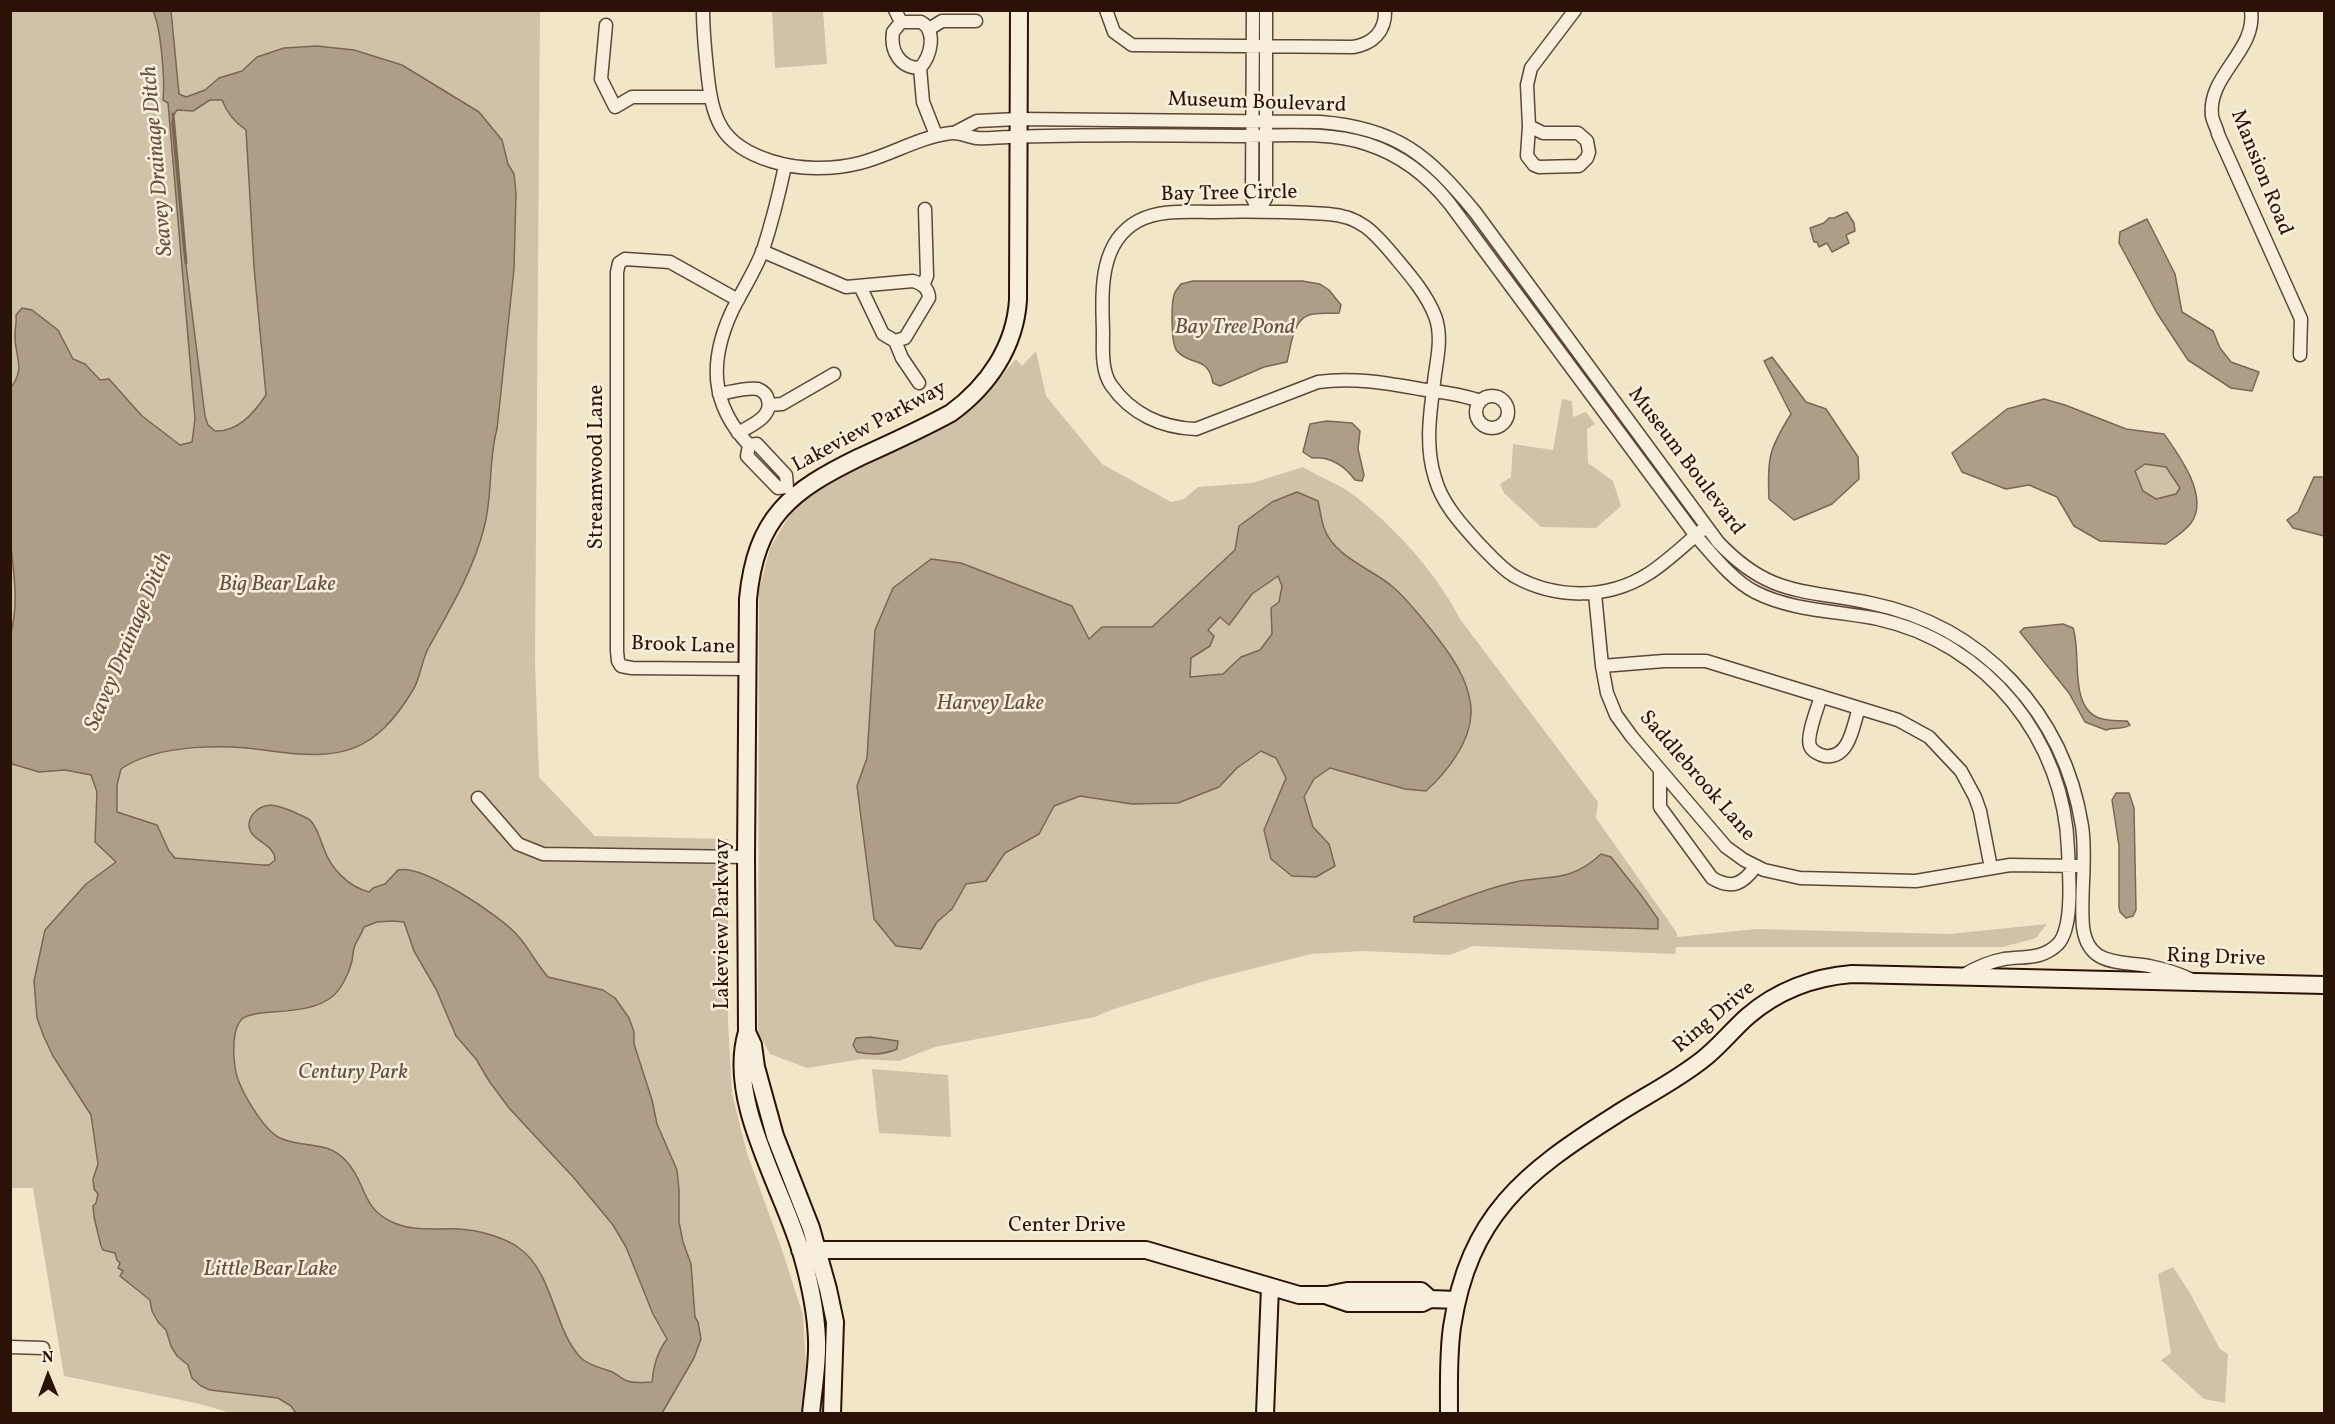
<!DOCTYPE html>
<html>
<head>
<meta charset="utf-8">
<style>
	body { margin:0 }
	#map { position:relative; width:2335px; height:1424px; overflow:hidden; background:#f2e6c9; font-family:Vollkorn,serif }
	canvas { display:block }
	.frame { position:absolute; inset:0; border:12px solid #2b1206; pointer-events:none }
	.north { position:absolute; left:18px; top:1346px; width:60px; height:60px; -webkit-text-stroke:4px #f7efdc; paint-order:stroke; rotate:359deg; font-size:16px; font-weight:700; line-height:24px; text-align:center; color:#2b1206 }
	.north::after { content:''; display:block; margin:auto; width:21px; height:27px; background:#2b1206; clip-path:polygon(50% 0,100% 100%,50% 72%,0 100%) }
</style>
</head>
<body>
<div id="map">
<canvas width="2335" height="1424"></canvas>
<div class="frame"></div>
<div class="north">N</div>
</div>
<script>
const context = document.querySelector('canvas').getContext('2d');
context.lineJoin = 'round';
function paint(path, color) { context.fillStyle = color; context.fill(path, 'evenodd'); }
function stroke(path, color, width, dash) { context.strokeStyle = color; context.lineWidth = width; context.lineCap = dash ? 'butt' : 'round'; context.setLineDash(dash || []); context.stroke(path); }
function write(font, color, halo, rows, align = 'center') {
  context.font = font + ' Vollkorn,serif'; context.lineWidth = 5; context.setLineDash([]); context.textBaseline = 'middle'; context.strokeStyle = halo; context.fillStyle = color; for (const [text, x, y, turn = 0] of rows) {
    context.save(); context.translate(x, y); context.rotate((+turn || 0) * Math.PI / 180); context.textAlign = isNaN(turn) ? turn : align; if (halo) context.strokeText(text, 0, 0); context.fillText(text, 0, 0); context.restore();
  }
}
paint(new Path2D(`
	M10,11h530l-5,650 4,116 56,59 133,3v183l4,71 15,60 34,94 22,68 3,49 -4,49h-571l-31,-9 -136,-28 -31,-188h-23z
	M772,11h51l4,53 -52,4z
	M1036,351l10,45 56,68 69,38 13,-3 14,-12 54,-4 51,-16c17,11 35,16 52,29 42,34 80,75 105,123l138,183 -2,16 81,115v4l80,-8 192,5 98,-10 -11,14 -33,9h-327l-1,7 -202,-8 -23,9 -87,-4 -52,3 -100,25 -100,31 -16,7 -160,30 -36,14 -37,-2 -55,9 -37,-14 -12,-22 1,-442 11,-42 23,-39 45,-31 76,-36 60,-35 42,-48 6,7z
	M1562,399l10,2 1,16 13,-5 9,12 -8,5 1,34 25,18 8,25 -25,22 -55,-1 -37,-34 -4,-9 11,-7 2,-33 40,6z
	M2145,464l21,3 14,21 -4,6 -20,5 -13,-8 -9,-20z
	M872,1069l76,6 3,62 -72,-4z
	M2173,1267l17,26 30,56 8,5 -3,49 -21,-4 -43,-39 10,-7 -13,-79z`), '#d0c2a8');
const water = new Path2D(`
	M153,11h18l8,83 7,3 19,-7 14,-12 23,-7 15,-14 27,-9 33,-2 37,4 48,15 77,47 23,28 6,24 6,10 2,19 -2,76 -17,160c-9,32 -4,66 -13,99 -11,43 -34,81 -55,119 -8,14 -8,30 -16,43 -38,63 -72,71 -142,61 -44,-7 -112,-8 -150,18l-4,16v27l40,13 12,26 6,7 87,7h7l6,-5c0,-17 -26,-19 -26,-35 0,-8 6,-15 13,-18 10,-4 18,0 27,3 6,3 15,6 21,10 8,8 10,20 14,29 7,20 25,38 45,43l4,-4 12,-4 13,-14c25,-6 103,46 120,66 11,12 19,29 30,41l55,13 12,8 14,20 5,14v12l18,56 5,24 20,46 2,20v32l4,20 8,22 4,53 3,5 3,17 -7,19 -32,55h-366l-5,-7 -13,-8 -68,-8 -9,-4 -9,-8 -4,-13 -11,-9 -6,-10 -5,-16 -8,-8 -6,-11 -2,-11 -30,-24 3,-5 -5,-3 2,-5 -3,-3 -2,-7 -12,-3 -2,-4 -7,-29 -1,-11 3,-3 2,-9 -4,-5 -1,-10 5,-15 -7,-49 -38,-59 -9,-19 -7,-19 -3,-37 11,-51 41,-46 30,-22 -21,-20 2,-50 -6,-17 -26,-5 -26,2 -27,-8 -1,-5 -1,-122c10,-36 3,-65 0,-101 -3,-48 0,-98 0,-147 17,-22 4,-32 5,-55 0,-7 2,-12 1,-19l6,-7 10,2 26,20 15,29 12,5 15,16 9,-1 33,37 38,29 12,-3 3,-23 -27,-316 -5,-3c2,-19 -2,-73 -10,-89zM210,100h12c5,13 12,22 24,30l8,137 12,128c-12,18 -28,37 -51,36l-7,-6 -3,-9 -22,-175 -11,-118 1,-7 4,-6 16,1zM392,921l12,1 10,29 22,38 20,47 20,23 13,22 20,27 65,70 39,47 13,22 27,67 14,25c-10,14 -13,25 -15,43 -8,0 -20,2 -27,-2 -5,-2 -9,-7 -15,-9 -9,-3 -22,-6 -29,-13 -28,-29 -27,-85 -62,-110 -15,-11 -41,-18 -60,-19 -22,-1 -47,3 -67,-7 -31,-14 -26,-40 -45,-60 -20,-23 -43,-13 -67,-24 -17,-8 -43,-52 -45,-71 -2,-12 -3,-39 7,-48 14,-12 65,-1 91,-23 9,-8 16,-23 19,-35 1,-6 1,-13 4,-18 3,-6 6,-10 8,-16l13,-5z
	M1847,212l7,11 1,8 -9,4 3,8 -17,9 -5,-9 -8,4 -2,-5h-3l-4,-14 14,-5 5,-5h5z
	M2147,219l28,55 7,38 31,19 7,17 11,14 28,10 -7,19 -21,-3 -43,-28 -31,-47 -38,-70 1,-11z
	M1193,281h109l18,3 9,6 12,15 -2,8c-9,1 -21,-1 -30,2 -17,6 -18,32 -22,47l-23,5 -44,19 -7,-3c-5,-28 -22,-16 -36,-32 -6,-7 -6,-46 -3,-56 1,-4 5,-8 7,-11z
	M1772,357l34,45 20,7 32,48 1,22 -27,25 -38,16 -25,-21c-2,-41 0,-50 22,-85l-27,-53z
	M2044,399l21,6 61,24 38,5c15,21 46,63 27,89 -6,8 -17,15 -25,21l-66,-3 -26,-15 -17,-29 -28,-12 -23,4 -44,-17 -10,-19 55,-44zM2145,464l21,3 14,21 -4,6 -20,5 -13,-8 -8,-20z
	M1327,421l25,2 8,8 -2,18 6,26 -2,6 -7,-1c-10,-14 -25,-24 -43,-22l-9,-6 7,-28z
	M2314,477h10v59l-31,-8 -6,-8 11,-8z
	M1297,492l21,9c2,8 3,18 6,27 11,30 47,40 69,59 18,16 58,65 68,87 5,9 11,29 10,40 -1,29 -25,59 -45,77l-21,-2 -75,-21 -16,11 -10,18 9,30 16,17 6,22 -19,11 -24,-1 -21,-17 -7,-29 22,-52 -10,-20 -15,-7 -24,17 -18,19 -41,16 -46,1 -52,-8 -26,10 -15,28 -34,19 -19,28 -20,3 -14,25 -15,13 -16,27 -25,-3 -22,-27 -17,-133 10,-28 8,-128 18,-42 38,-29 30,4 111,43 17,33 13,-12h50l83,-77 4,-24 33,-24zM1278,576l4,10 -3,16 -8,6 1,26 -12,16 -19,7 -18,17 -33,3 1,-19 19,-12 4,-10 -6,-6 12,-13 9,8 23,-31z
	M2063,624l10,4c9,25 -5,78 26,90 8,3 19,3 28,3l3,4c-7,5 -15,2 -24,5l-21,-8 -16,-29 -49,-61 4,-4z
	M2116,793h13l5,15 2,102 -3,6 -7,2 -6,-6 -1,-5v-61l-7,-46z
	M1601,854l10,3 30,38 17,24v10l-244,-7v-5c32,-12 63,-26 97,-34 38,-9 58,1 90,-29z
	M870,1037l28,4 -1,8c-13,6 -26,6 -40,3l-4,-7 3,-7z`);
paint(water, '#ae9e87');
stroke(water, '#7a6653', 1.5);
stroke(new Path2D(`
	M173,114l13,149`), '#7a6653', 3);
const street = new Path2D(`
	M703,10c0,20 2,40 4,59 5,50 13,76 64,92 28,9 61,9 89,2 31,-8 59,-26 91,-30 9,-1 17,4 26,5 10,1 22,-1 32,-1 77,-3 154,-2 231,-1 41,0 87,-5 127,8 34,11 61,32 83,60l246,332c17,19 36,44 59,56 37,19 83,19 123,27 109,24 187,121 190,231 1,22 6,77 -10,94 -16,16 -34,12 -54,15 -16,3 -29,9 -42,17
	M895,10l6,12
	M1106,10l8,22 18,13 221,2c19,-3 33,-15 32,-37
	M1253,10l-1,187 7,14
	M2251,10c6,41 -44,65 -39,106 1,6 5,12 6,18l83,185 -1,36
	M606,25l-5,54 14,28 17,-10h78
	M929,29l13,-8h34
	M920,68c-20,0 -30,-17 -27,-36l8,-10h20c16,9 10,34 -1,46l3,34 13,33
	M1529,126l14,7h35l9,8 2,11 -2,6 -8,8 -40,1 -5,-2 -7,-9 2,-30 -2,-41 4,-17 44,-58
	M954,133l23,-12 41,-2 302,3c77,6 108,33 155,90l243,330c51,54 84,47 152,61 113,23 194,110 212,223 5,34 -2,67 1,101 5,39 35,34 66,39 15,3 28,7 41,13
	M1259,211l7,-13v-188
	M762,251l84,36 67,-6c9,3 16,7 16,17l-24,40 -10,3 -12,-7 -23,-48
	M923,286l4,-10 -2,-67
	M738,300l-68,-38 -45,-3 -6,4 -2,9v379l1,10 3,5 11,2 116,1
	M895,341l7,17 17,25
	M719,394c12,-2 28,-7 39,-5 5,2 9,6 10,11 5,17 -18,26 -30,33
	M1476 412a16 16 0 1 1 32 0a16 16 0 1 1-32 0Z
	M1480,401c-19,-7 -40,-9 -60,-12 -34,-6 -67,-12 -102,-7l-122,47c-34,-1 -65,-15 -85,-44 -10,-15 -8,-36 -8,-53 -1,-39 -5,-89 35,-111 22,-12 52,-9 76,-9 38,-1 76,0 114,2 32,2 46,18 66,42 15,18 32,37 41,60 7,18 3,39 0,58 -4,34 -11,70 0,104 7,26 27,47 45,67 10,10 21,23 34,31 41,23 93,24 134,-2 19,-12 36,-29 53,-43
	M769,405l13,-1 52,-30
	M749,445l-2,11 31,32 9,-1 -1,-12 -29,-31 -8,1c-39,-41 -40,-84 -17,-134 10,-20 23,-40 31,-61 9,-28 16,-56 22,-84
	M1595,594l7,72 5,27 9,22 16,22 94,110 18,13 20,10 36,8 116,3 94,-16 67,1
	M1602,666l62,-5h42l192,59 31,17 32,34 14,26 5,14 11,57
	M1821,696c-3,11 -15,40 -11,50 2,5 9,9 15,10 25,3 28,-31 34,-48
	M1660,770v37l52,71c20,12 31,6 44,-12
	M478,798l40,46 25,10 203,3
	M10,1347l33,1`);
const secondary = new Path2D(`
	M747,1032l6,13 3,22 19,69 36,92 17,61 7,33 -3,92
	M800,1250h346l153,45h28l20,-4h74l9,8
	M1328,1296l20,7h74l8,-4 27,1
	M811,1414c2,-24 7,-50 6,-74 -1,-29 -7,-57 -15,-85 -19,-67 -76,-154 -55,-223l-1,-175 2,-258c8,-82 42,-108 112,-142 31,-14 62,-28 91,-44 37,-27 64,-66 67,-113l1,-290
	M1265,1414l5,-127
	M1449,1414c0,-29 -1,-59 3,-87 17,-111 72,-154 162,-211 29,-19 60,-34 88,-56 17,-13 30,-30 46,-44 29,-25 66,-39 104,-42l472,11`);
stroke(street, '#5d4737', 15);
stroke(secondary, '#2b1206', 20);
stroke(street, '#f7efdc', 12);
stroke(secondary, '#f7efdc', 16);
write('21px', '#2b1206', '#f7efdc', [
	["Museum Boulevard",1257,104,2],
	["Mansion Road",2260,173,68],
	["Bay Tree Circle",1229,195,-1],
	["Lakeview Parkway",870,428,-28],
	["Museum Boulevard",1685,462,53],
	["Streamwood Lane",598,467,-90],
	["Brook Lane",683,647,2],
	["Saddlebrook Lane",1696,777,49],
	["Lakeview Parkway",724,924,-90],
	["Ring Drive",2216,959,2],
	["Ring Drive",1715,1018,-40],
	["Center Drive",1067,1227]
]);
write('italic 21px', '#65503f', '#f7efdc', [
	["Century Park",353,1074]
]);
write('italic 22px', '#665140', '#f7efdc', [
	["Seavey Drainage Ditch",159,161,-95],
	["Bay Tree Pond",1235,329],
	["Big Bear Lake",277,586],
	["Seavey Drainage Ditch",130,642,-67],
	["Harvey Lake",990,705],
	["Little Bear Lake",270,1271]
]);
</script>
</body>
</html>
